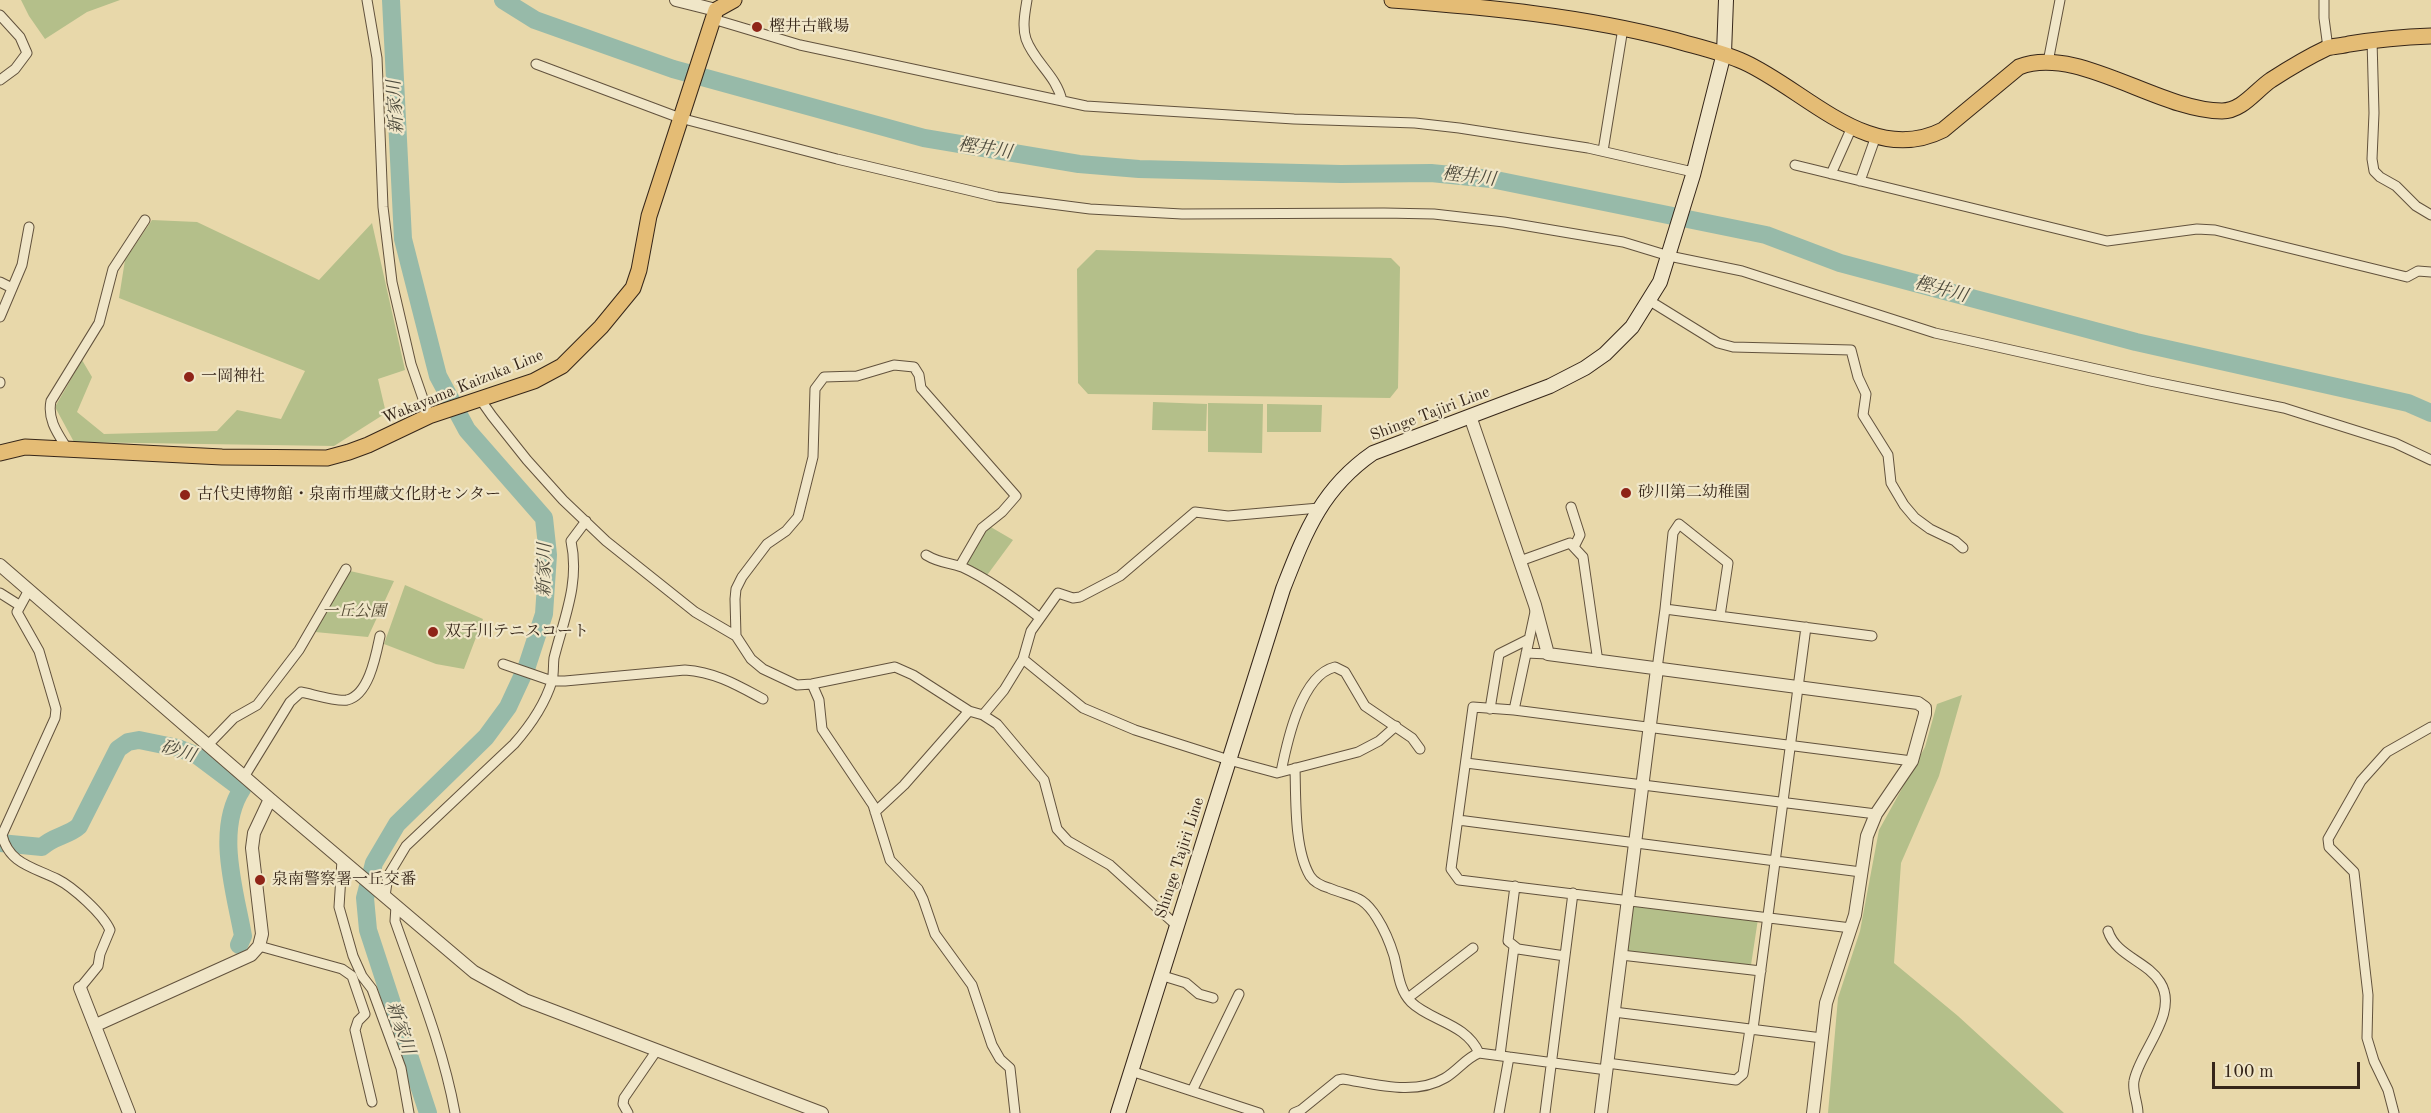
<!DOCTYPE html>
<html>
<head>
<meta charset="utf-8">
<style>
	body { margin:0 }
	#map { position:relative; width:2431px; height:1113px; overflow:hidden; background:#e8d8aa; font-family:"Old Standard TT",serif }
	canvas { display:block }
	.scale { position:absolute; left:2212px; top:1062px; width:148px; height:27px; box-sizing:border-box; border:3px solid #362619; border-top:0; padding-left:8px; font-size:18px; line-height:21px; white-space:nowrap; color:#362619; -webkit-text-stroke:4px #f0e6c8; paint-order:stroke }
</style>
</head>
<body>
<div id="map">
<canvas width="2431" height="1113"></canvas>
<div class="scale">100 m</div>
</div>
<script>
const context = document.querySelector('canvas').getContext('2d');
context.lineJoin = 'round';
function paint(path, color) { context.fillStyle = color; context.fill(path, 'evenodd'); }
function stroke(path, color, width, dash) { context.strokeStyle = color; context.lineWidth = width; context.lineCap = dash ? 'butt' : 'round'; context.setLineDash(dash || []); context.stroke(path); }
function write(font, color, halo, rows, align = 'center') {
  context.font = font + ' "Old Standard TT","Noto Serif JP",serif'; context.lineWidth = 4.5; context.setLineDash([]); context.textBaseline = 'middle'; context.strokeStyle = halo; context.fillStyle = color; for (const [text, x, y, turn = 0] of rows) {
    context.save(); context.translate(x, y); context.rotate((+turn || 0) * Math.PI / 180); context.textAlign = isNaN(turn) ? turn : align; if (halo) context.strokeText(text, 0, 0); context.fillText(text, 0, 0); context.restore();
  }
}
paint(new Path2D(`
	M21,0h99l-33,12 -42,27 -16,-23z
	M152,220l45,2 122,58 53,-57 33,147 -27,9 8,34 -52,33 -260,-4 -19,-35 27,-47 10,17 -15,35 27,22 113,-3 20,-21 44,9 24,-48 -186,-73 6,-38z
	M1096,250l295,8 9,9 -2,121 -8,10 -302,-4 -10,-11 -1,-114z
	M1153,402l54,2 -1,27 -54,-1z
	M1208,403l55,1 -1,49 -54,-1z
	M1267,404l55,1 -1,27h-54z
	M989,526l24,14 -28,38 -20,-14z
	M350,571l44,10 -26,56 -53,-5z
	M405,585l78,34 -19,50 -28,-5 -52,-20z
	M1962,695l-23,81 -38,87 -7,100 64,53 106,97h-236l10,-115 22,-67 19,-101 46,-83 12,-43z
	M1631,904l127,15 -7,46 -125,-12z`), '#b4bf8a');
stroke(new Path2D(`
	M391,0l12,239 35,137 29,54 77,88 4,37 -4,59 -17,52 -19,41 -22,30 -89,87 -23,39 -9,35 3,32 60,183
	M503,0l32,20 138,49 251,69 155,26 60,5 202,5 90,-1 60,6 275,56 74,28 296,79 272,61 23,10
	M0,843l42,4c11,-11 26,-11 37,-21l39,-77 10,-7 11,-2 39,8 20,8 44,33c-27,41 -7,102 1,147l-4,9`), '#97baa9', 18);
const minor = new Path2D(`
	M367,0l10,58 6,149 9,75 19,82 18,52
	M1027,0c-2,12 -5,27 -1,39 8,23 31,37 36,62
	M2324,0v18l4,30
	M0,15l20,22 7,16 -12,16 -15,11
	M713,19l87,26 286,61 208,13 121,4 44,5 129,20 105,24
	M2372,40l2,73 -2,46 2,12 6,6 16,9 20,20 15,9
	M2048,62l12,-62
	M536,64l144,54 157,41 160,38 93,12 92,5 202,-1 50,1 70,8 119,20 46,14 73,15 193,62 215,48 134,27 111,35 36,17
	M1603,151l20,-123
	M1795,165l312,76 90,-12 18,1 192,47 11,-6 13,1
	M1831,174l21,-47
	M1860,181l16,-45
	M0,282l12,6
	M1650,301l68,42 15,4 118,3 7,27 8,17 -3,21 25,40 3,28 13,22 11,13 15,11 25,12 8,7
	M0,317l22,-52 7,-38
	M0,382v1
	M480,399l12,17 35,44 36,40 43,41 89,71 41,24 15,23 12,10 34,16 15,-1 83,-17 18,8 56,36 14,4 14,9 47,56 13,49 11,12 42,24 66,60
	M68,450c-10,-16 -21,-30 -17,-49l48,-78 14,-54 32,-49
	M1571,507l9,28 -5,10
	M926,555c15,9 23,7 36,12 28,13 54,32 78,51
	M1520,561l50,-18 13,14 15,105
	M29,590l-12,22 22,39 17,58 -1,9 -53,117c7,29 31,32 55,44 16,8 46,35 53,51l-10,24 -2,12 -18,22
	M0,593l19,12
	M1665,609l8,-76 6,-9 49,39 -8,53
	M736,636l-1,-37 1,-10 6,-12 25,-33 19,-13 12,-14 15,-60 2,-68 9,-12 33,-1 37,-11 20,2 5,8 2,13 95,108 -14,16 -20,16 -22,38
	M1526,653l22,1
	M1023,659l60,49 52,22 94,30 48,13 81,-21 21,-11 17,-15
	M503,664l49,17h13l120,-11c30,2 52,15 78,29
	M1657,669l8,-60 207,27
	M812,684l7,16 3,29 51,76 17,55 28,29 5,10 12,35 37,51 20,60 8,14 10,9 5,45
	M1490,709l9,-55 30,-15
	M1514,710l21,-98
	M983,715l21,-25 19,-31 8,-28 27,-38 15,5 7,-1 40,-21 75,-64 33,4 91,-8
	M208,745l26,-27 23,-13 42,-55 47,-81
	M1466,763l410,51
	M1295,768c1,31 -1,81 15,108 4,6 12,10 19,12 24,10 33,6 48,30 7,11 13,25 17,38 4,15 5,34 17,46 19,19 55,21 68,51
	M1281,772c6,-30 20,-97 54,-105l10,5 20,34 47,32 8,11
	M244,777l46,-75 11,-10c11,2 36,10 46,8 22,-5 29,-45 33,-64
	M875,812l29,-27 65,-74
	M1458,820l403,52
	M342,860l-3,47 14,49 9,20 10,13 29,79 8,45
	M1515,886l-7,55 10,8 47,7
	M385,896l3,-20 18,-30 108,-102c15,-17 31,-40 38,-63 2,-7 1,-15 2,-23 10,-40 26,-75 17,-117l15,-20
	M396,906l-1,15c22,63 48,126 60,192
	M1851,928l-392,-48 -8,-11 22,-162 41,3 398,51
	M2108,931c8,25 39,30 52,51 20,31 -21,70 -26,99 -2,10 4,22 4,32
	M259,946l83,23 10,7 13,38 -7,7 -3,9 17,72
	M1621,955l140,16
	M1160,975l26,8 13,11 14,4
	M1408,998l65,-50
	M1614,1012l208,26
	M1753,1029l53,-402
	M1500,1055l14,-108
	M1607,1063l129,17 7,-6 7,-45
	M1131,1071l128,42
	M1192,1091l47,-97
	M628,1113l-5,-9 1,-6 33,-48
	M1294,1113l7,-3 37,-30 5,-1c32,5 72,17 102,-1 12,-7 21,-20 34,-25l128,17
	M1499,1113l10,-56
	M1545,1113l28,-220
	M2394,1113l-6,-23 -14,-29 -7,-23 1,-43 -14,-123 -25,-25 -1,-8 33,-58 26,-29 44,-25`);
const tertiary = new Path2D(`
	M676,0l40,10
	M1470,416l65,189 13,49 370,49 7,5v6l-13,47 -36,53 -9,22 -12,79 -29,88 -13,110
	M0,565l270,234 204,173 51,28 297,113
	M80,988l49,125
	M96,1025l155,-70 8,-9 3,-12 -10,-86 2,-15 16,-34
	M1601,1113l56,-444`);
const secondary = new Path2D(`
	M1118,1113l165,-524c22,-56 38,-100 90,-136l177,-67 35,-18 20,-14 27,-27 28,-45 33,-107 31,-122 2,-53`);
const primary = new Path2D(`
	M1392,0c95,7 190,16 282,40 24,7 48,12 70,22 62,28 126,105 199,68l76,-63c58,-23 140,44 203,44 20,0 33,-20 49,-31 17,-11 37,-23 56,-32 6,-2 15,-2 22,-4 30,-5 51,-7 82,-8
	M0,453l25,-6 197,10 105,1 22,-6 19,-7 61,-29 105,-35 28,-15 39,-39 32,-39 6,-18 10,-54 67,-206 18,-10`);
stroke(minor, '#62523d', 11);
stroke(tertiary, '#62523d', 14);
stroke(secondary, '#362619', 16);
stroke(primary, '#362619', 17);
stroke(minor, '#f0e6c8', 9);
stroke(tertiary, '#f0e6c8', 12);
stroke(secondary, '#f0e6c8', 14);
stroke(primary, '#e4bc75', 15);
for (const [x, y, r, color] of [
	[757,27,6,"#8f2418"],
	[189,377,6,"#8f2418"],
	[1626,493,6,"#8f2418"],
	[185,495,6,"#8f2418"],
	[433,632,6,"#8f2418"],
	[260,880,6,"#8f2418"]
]) { const dot = new Path2D(); dot.arc(x, y, r, 0, 2 * Math.PI); context.fillStyle = color; context.fill(dot); stroke(dot, '#f0e6c8', 2); }
write('16px', '#362619', '#f0e6c8', [
	["樫井古戦場",769,27],
	["一岡神社",201,377],
	["砂川第二幼稚園",1638,493],
	["古代史博物館・泉南市埋蔵文化財センター",197,495],
	["双子川テニスコート",445,632],
	["泉南警察署一丘交番",272,880]
], 'left');
write('16px', '#362619', '#f0e6c8', [
	["Wakayama Kaizuka Line",463,387,-22],
	["Shinge Tajiri Line",1430,414,-21],
	["Shinge Tajiri Line",1180,858,-72]
]);
write('italic 16px', '#564c35', '#f0e6c8', [
	["一丘公園",354,612]
]);
write('italic 18px', '#4e4b3d', '#f0e6c8', [
	["新家川",396,107,-93],
	["樫井川",985,149,9],
	["樫井川",1469,177,7],
	["樫井川",1941,290,15],
	["新家川",545,570,-89],
	["砂川",178,752,17],
	["新家川",400,1028,72]
]);
</script>
</body>
</html>
